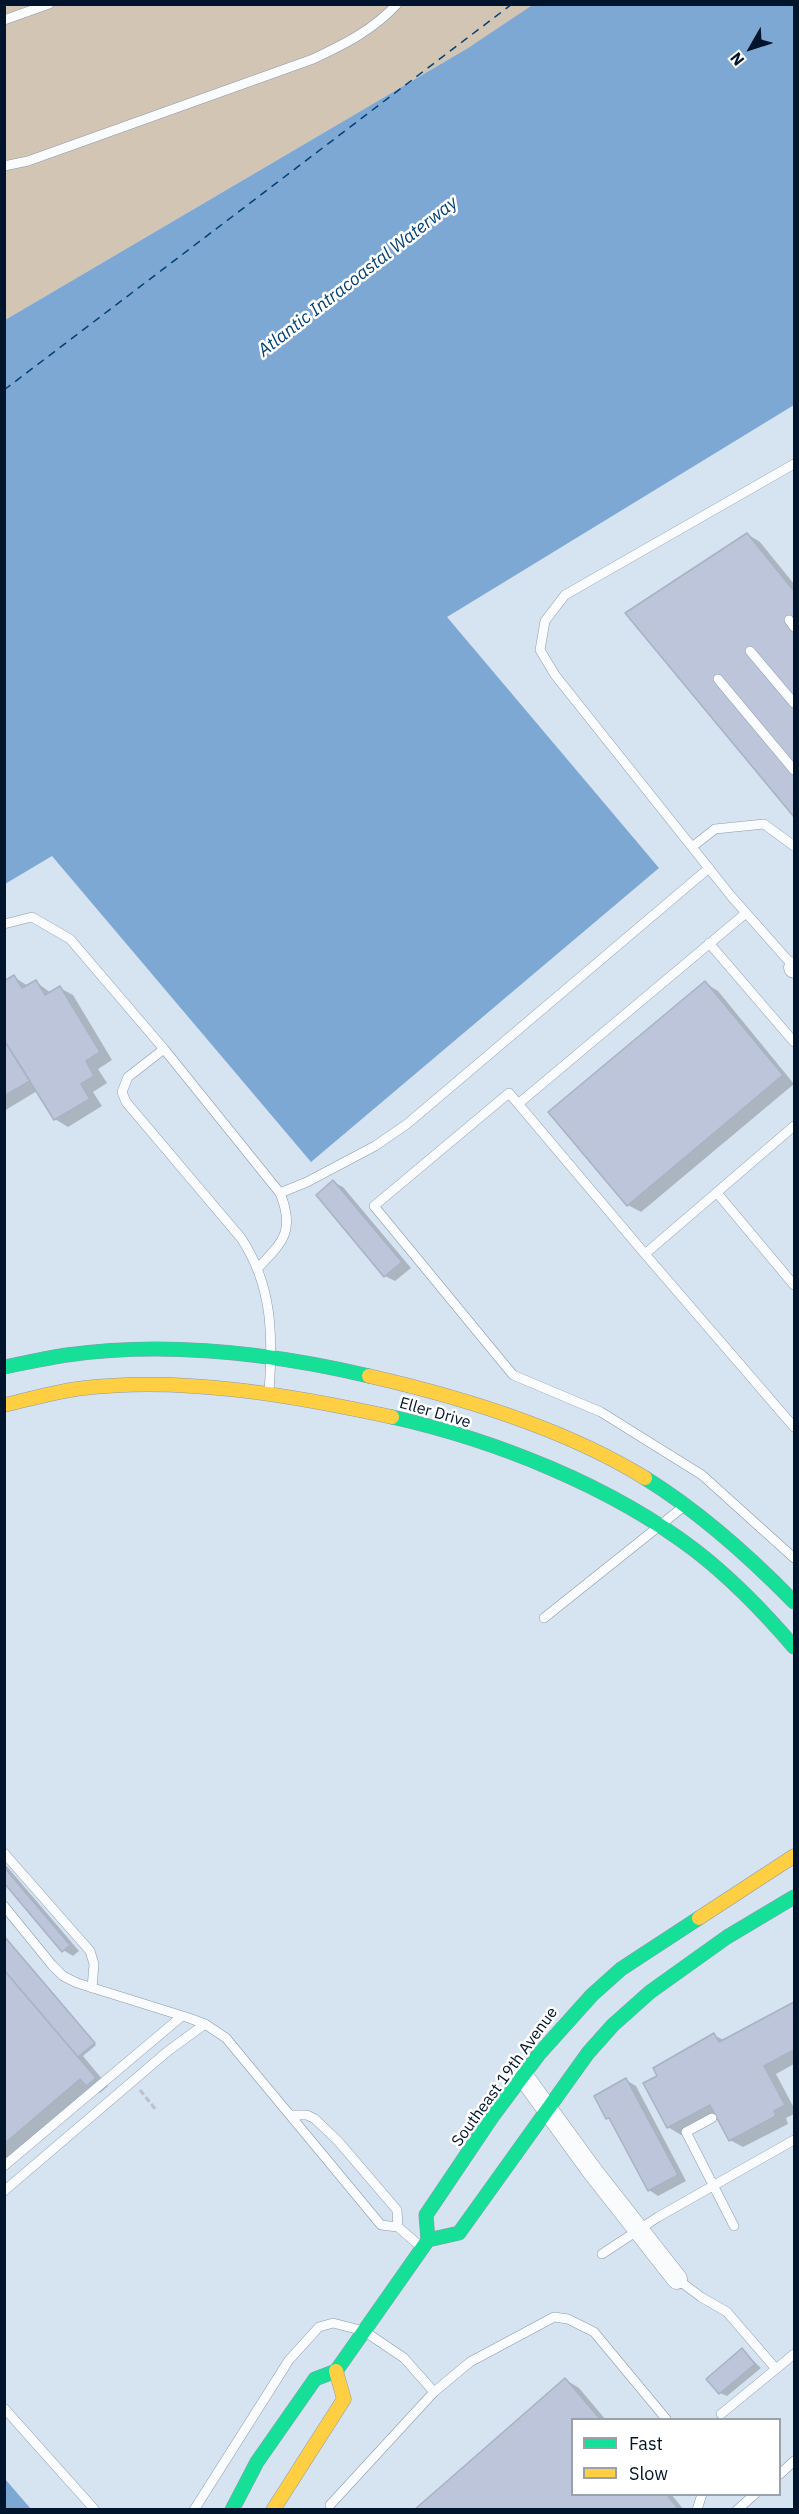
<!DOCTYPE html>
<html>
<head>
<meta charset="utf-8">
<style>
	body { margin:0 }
	#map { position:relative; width:799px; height:2514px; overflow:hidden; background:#d6e3f1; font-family:"IBM Plex Sans",sans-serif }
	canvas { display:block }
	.frame { position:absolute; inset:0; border:6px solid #00142b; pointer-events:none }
	.legend { position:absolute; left:571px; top:2418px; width:210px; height:78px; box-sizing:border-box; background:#fff; border:2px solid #99a1aa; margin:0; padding:8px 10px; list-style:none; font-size:18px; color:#00142b }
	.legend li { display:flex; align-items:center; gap:12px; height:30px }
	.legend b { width:30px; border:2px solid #99a1aa }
	.north { position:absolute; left:721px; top:18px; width:60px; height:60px; -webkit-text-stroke:4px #fff; paint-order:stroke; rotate:231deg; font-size:16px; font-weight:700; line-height:24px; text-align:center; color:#00142b }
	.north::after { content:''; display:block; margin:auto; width:21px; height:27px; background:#00142b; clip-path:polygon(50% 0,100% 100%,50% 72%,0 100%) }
</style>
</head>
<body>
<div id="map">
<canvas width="799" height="2514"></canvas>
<div class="frame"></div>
<ul class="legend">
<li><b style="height:8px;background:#16e098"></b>Fast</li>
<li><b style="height:8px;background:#ffcf43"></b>Slow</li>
</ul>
<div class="north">N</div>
</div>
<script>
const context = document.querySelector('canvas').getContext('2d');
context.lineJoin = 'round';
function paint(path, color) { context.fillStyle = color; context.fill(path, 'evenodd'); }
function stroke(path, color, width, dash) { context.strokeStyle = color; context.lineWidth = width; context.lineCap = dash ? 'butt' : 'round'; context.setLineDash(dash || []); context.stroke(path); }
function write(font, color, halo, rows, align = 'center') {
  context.font = font + ' "IBM Plex Sans",sans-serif'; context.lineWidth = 5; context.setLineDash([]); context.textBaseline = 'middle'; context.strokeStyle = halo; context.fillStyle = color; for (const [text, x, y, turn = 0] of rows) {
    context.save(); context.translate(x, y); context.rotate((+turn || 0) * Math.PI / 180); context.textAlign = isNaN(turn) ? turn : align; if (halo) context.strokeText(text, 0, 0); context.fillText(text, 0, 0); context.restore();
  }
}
paint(new Path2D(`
	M5,5h529l-66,43 -463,272z`), '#d3c5b4');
paint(new Path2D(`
	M534,4l260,1v400l-347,212 212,251 -348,294 -259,-306 -47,28v-564l463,-272z
	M4,2479h1l26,30h-26z`), '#7ea8d4');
paint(new Path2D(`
	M747,534l13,8 34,42v231l-167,-202z
	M14,977l14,9 8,-4 15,11 9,-5 13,7 39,65 -14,9 9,14 -14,9 9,14 -34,21 -13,-8 -18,-28 -33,20v-128z
	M705,983l13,8 76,93 -153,128 -13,-7z
	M333,1182l10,5 68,81 -16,13 -10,-5z
	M4,1863l75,88 -6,5 -10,-6 -59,-69z
	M4,1936l92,109 -13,11 25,30 -8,7 -8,-5 -88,74z
	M794,2004v60l-18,10 18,34v6l-8,4 2,6 -45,23 -13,-7 -13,-24 -36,19 -13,-8 -9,-51 55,-41 11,6z
	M626,2080l10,6 50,95 -28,15 -9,-6 -37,-69 -5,-3z
	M742,2350l19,18 -34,28 -7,-3z
	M566,2380l13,8 27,32h-34v74h99l13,16h-267z`), '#0003');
stroke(new Path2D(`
	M4,390l508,-386`), '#004175', 1.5, [8, 6]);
const building = new Path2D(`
	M747,533l47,58v226l-169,-204z
	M14,975l8,13 14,-8 9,15 15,-9 40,66 -14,9 8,15 -13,8 9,15 -36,21 -50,-80v-59z
	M705,981l78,94 -156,131 -79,-94z
	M4,1040l26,41 -26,15z
	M333,1180l69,82 -18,15 -68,-82z
	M4,1867l66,78 -8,7 -58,-69z
	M4,1936l91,107 -17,14 -74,-87z
	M4,1970l92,108 -10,8 -6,-7 -76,65z
	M794,2002v48l-30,16 21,39 -11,6 2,5 -47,25 -19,-36 -43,23 -24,-45 14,-7 -4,-8 61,-35 5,9z
	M626,2078l52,97 -30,16 -39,-73 -3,1 -12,-23z
	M742,2348l13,16 -36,30 -13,-15z
	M565,2378l36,42h-29v74h94l11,13 -3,3h-260z`);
paint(building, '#bcc5d9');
stroke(building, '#a8b2c5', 1.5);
const lane = new Path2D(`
	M4,20l45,-16
	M4,166l24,-5 285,-102c32,-15 60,-29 84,-55
	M789,620l5,7
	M750,651l44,52
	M718,679l76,91
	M692,847l23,-18 49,-5 30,22
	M4,924l28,-7 38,22 94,110 -36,28 -6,15 4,10 115,136c32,48 32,99 28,154
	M709,943l85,99
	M794,967l-63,-71 -176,-221 -15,-25 5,-29 20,-26 229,-131
	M164,1049l116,144c15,37 4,48 -22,75
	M518,1104l228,-191
	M794,1126l-149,128 -136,-161 -135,113 139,169 88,37 101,63 92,83
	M280,1193l27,-11 68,-36 32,-22 302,-256
	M717,1193l77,92
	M645,1254l149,173
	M544,1618l139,-111
	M4,1853l86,98 4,13 -2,24
	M4,1906l48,59 11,11 14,7 112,35 16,6 21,14 155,187 17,2 22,19
	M292,2115h15l8,4 23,22 59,69 1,17
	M712,2118l-26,14 48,94
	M4,2166l178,-150
	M4,2191l164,-140 37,-27
	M602,2254l56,-37 136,-77
	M677,2279l24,18 26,15 49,57 18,-15
	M434,2392l36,-30 84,-45 14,2 26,13 73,88
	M4,2408l91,102
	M721,2414l55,-45
	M780,2474l14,-13
	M194,2510l95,-150 30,-33 14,-4 31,8 40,27 30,34 -104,113
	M697,2510l5,-16
	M737,2510l18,-16`);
const street = new Path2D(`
	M794,967v1
	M523,2076l70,96 84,107`);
const fast = new Path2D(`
	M4,1367c21,-4 42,-9 63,-12 100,-14 204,-2 302,21
	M392,1417c103,23 219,69 304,134 36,28 68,61 98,96
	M645,1478c55,34 104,78 149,124
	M428,2240l31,-7 129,-180 25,-28 37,-33 77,-55 67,-40
	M232,2510l25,-48 58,-83 21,-8 92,-131 -2,-25 66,-98 47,-63 53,-59 29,-26 78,-51`);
const slow = new Path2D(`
	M369,1376c92,21 195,52 276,102
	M4,1405c27,-6 53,-14 80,-17 100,-12 211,8 308,29
	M699,1918l95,-62
	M273,2510l71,-111 -8,-28`);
stroke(lane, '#8a9aac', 10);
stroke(street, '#8a9aac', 21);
stroke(fast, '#8a9aac', 15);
stroke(slow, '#8a9aac', 15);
stroke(new Path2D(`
	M140,2090l16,20`), '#bdc2c9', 3, [6, 3]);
stroke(lane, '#f9fbfd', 9);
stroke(street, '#f9fbfd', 20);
stroke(fast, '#16e098', 14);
stroke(slow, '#ffcf43', 14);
write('16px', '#00142b', '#fff', [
	["Eller Drive",435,1413,16],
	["Southeast 19th Avenue",505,2077,-54]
]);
write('italic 18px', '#004175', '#fff', [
	["Atlantic Intracoastal Waterway",358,277,-38]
]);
</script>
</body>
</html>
